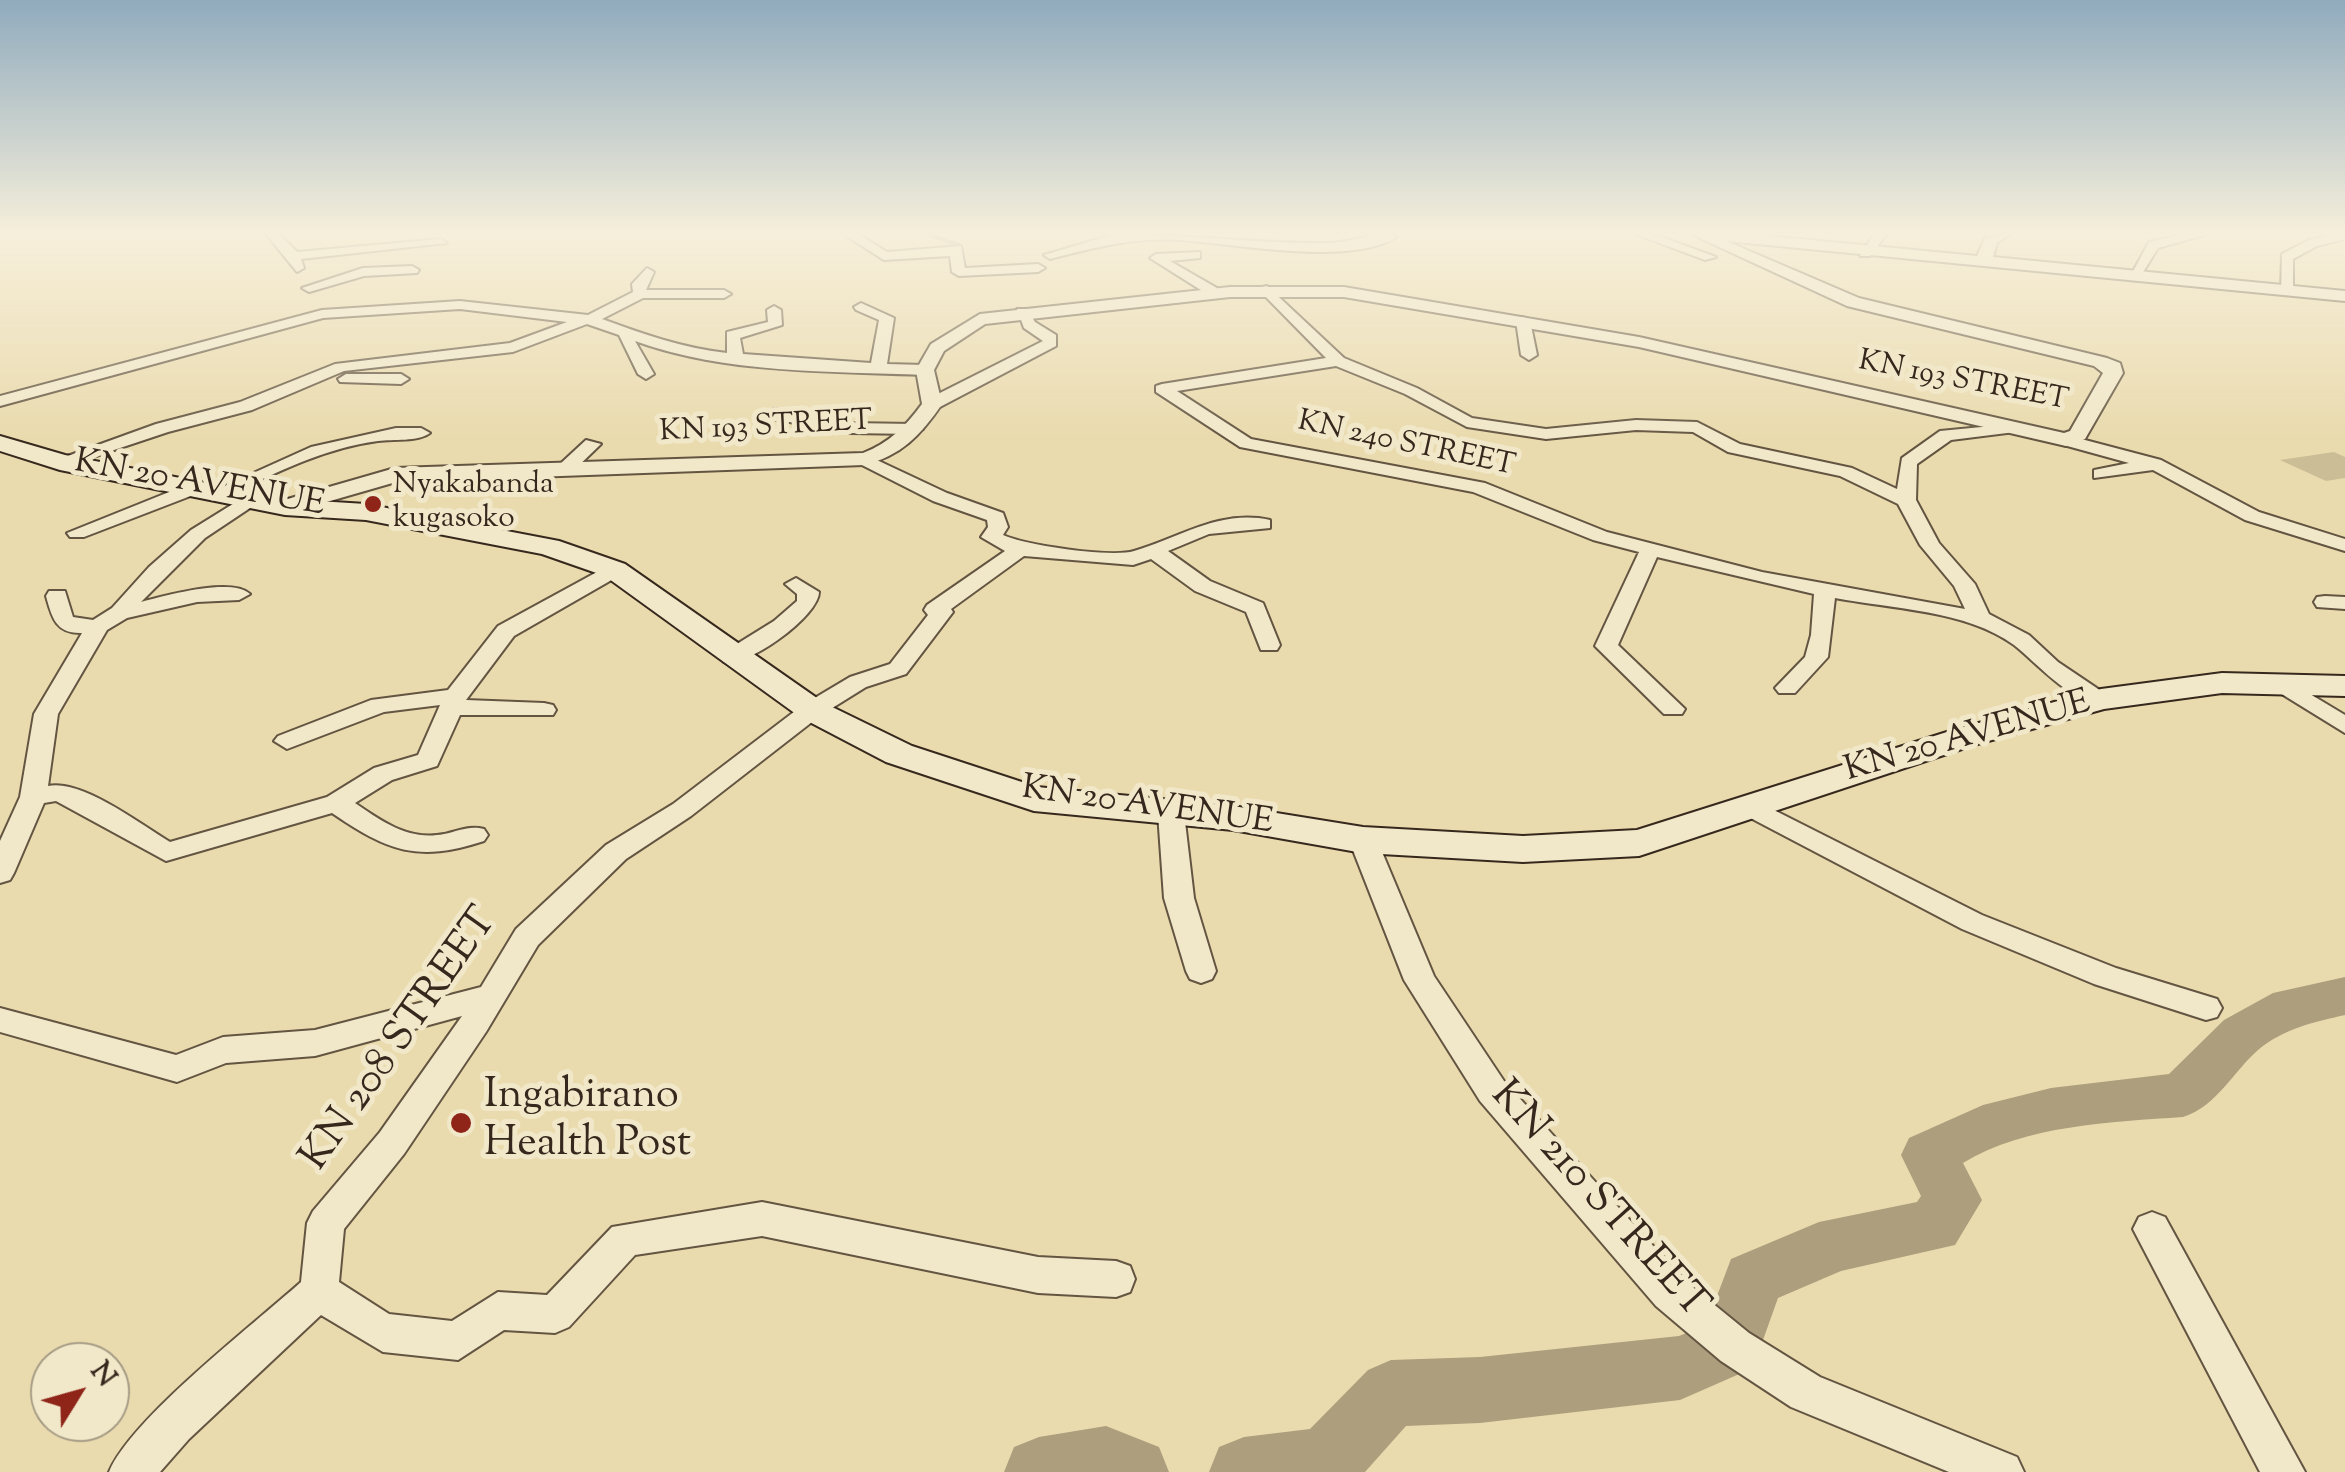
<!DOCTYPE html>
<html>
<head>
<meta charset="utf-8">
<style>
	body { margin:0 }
	#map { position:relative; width:2345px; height:1472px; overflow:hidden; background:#eadbae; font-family:"Sorts Mill Goudy",serif }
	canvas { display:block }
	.north { position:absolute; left:30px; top:1342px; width:100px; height:100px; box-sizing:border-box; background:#f1e8ca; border:2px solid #a69b85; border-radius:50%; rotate:53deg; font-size:28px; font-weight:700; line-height:40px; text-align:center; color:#36281d }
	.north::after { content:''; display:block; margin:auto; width:35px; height:45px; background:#8f2418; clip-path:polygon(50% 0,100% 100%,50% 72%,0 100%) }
</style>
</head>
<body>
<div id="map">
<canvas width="2345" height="1472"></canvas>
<div class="north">N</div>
</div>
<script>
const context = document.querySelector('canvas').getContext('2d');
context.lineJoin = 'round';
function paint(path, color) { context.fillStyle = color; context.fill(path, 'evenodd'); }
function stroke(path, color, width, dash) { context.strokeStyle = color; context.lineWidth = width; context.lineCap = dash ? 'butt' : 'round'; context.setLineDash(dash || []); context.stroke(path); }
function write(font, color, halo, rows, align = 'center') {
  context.font = font + ' "Sorts Mill Goudy",serif'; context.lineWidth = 10; context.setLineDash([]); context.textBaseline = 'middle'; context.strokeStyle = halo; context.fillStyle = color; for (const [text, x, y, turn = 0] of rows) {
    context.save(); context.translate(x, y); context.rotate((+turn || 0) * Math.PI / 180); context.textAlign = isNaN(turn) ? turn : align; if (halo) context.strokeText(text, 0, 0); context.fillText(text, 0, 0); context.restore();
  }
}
paint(new Path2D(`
	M2334,452l11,5v21l-19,3 -46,-21z`), '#cbbd95');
stroke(new Path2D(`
	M928,234l31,11`), '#7d6f57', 4);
paint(new Path2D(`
	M2345,977v38c-31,7 -62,14 -87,35 -26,23 -41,56 -75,67 -71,5 -158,8 -220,46l19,37 -27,45 -114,26 -63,27 -25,70 -73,32 -200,23 -74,3 -41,46h-156l10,-25 25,-10 66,-8 58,-59 23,-10 89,-3 199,-21 27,-11 25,-66 88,-37 98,-20 4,-6 -20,-41 8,-17 74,-33 68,-17 118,-14 55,-54 49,-27z
	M1106,1426l53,21 10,25h-165l10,-25 25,-10z`), '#ad9e7d');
const minor = new Path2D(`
	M266,234h13l18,18 144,-13 6,4 -146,16 3,9 -7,4z
	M858,234l29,18 74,-6 4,22 73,-4 7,4 -7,4 -79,4 -7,-4 -2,-16 -66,4 -39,-25z
	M1115,234c72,0 143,10 215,9 21,0 49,-14 67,-6 -49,30 -163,6 -219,3 -45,-3 -85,8 -128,19l-6,-4z
	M1635,234h18l63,23 -11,3z
	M1874,234h13l-17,22h-10z
	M2185,234h23l-50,14 -18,29h-10l19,-35z
	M2334,234h11v5l-28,7 -24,13v30l-12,3 1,-38 27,-14z
	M1200,252v6l-30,3 52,30v6h-10l-62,-39 6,-4z
	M412,266l7,4 -2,3 -53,3 -55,16 -7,-4 61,-20z
	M647,268l7,4 -8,18h78l7,4 -7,4h-81l-41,21c41,15 80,29 125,34v-21l41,-10 -1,-12 7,-4 7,4 1,15 -42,13 3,16 128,9 8,-43 -23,-10 -2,-3 7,-4 33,15 -7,46 38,1 8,5 -8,5c-96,-4 -199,-1 -290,-34l19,33 -8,5 -8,-5 -19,-39 -32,-11 -74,28 -169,19 -92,39 -84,22 -102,34 -15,-4 105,-38 84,-22 95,-38 175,-21 57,-21 -107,-13 -137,9 -323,88v-10l322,-86 138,-9 128,14 45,-23 -1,-8z
	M1267,286l77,72 73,30 55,30 74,11 90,-9 61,2 43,22 112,24 45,21 5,-31 38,-27 73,-7v8l-6,1 -56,7 -34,24 -1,36 23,43 36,41 14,30 40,21 29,27 55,37 -3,5c-31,8 -74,-42 -96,-59 -48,-35 -121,-36 -179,-47l-7,59 -33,36h-16l-4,-5 30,-31 6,-22 3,-41 -157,-37 -39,88 67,64 -3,5h-18l-69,-68 44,-94 -46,-12 -120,-48 -233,-45 -84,-55v-6l6,-2 164,-26 -64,-65v-6zM1336,366l69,28 62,33 79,12 90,-9 57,2 35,20 112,24 58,28 22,41 34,41 11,23 -203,-37 -155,-40 -122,-49 -234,-44 -74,-48z
	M1017,309h10l8,13 21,13v11l-118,62h-12v-8l117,-59 -19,-13z
	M1523,317l7,4 7,34 -8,5 -8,-5 -5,-34z
	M346,374h55l8,5 -8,5 -61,-2 -2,-3z
	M774,409l75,14 65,1 9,5 -9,5 -65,-1 -81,-15 -2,-4z
	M396,428h25l9,5c-12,9 -37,6 -52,8 -54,7 -105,33 -153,56l-7,2 -9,-6 102,-46z
	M2066,435l95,25 98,52 86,27v12l-100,-31 -92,-50 -59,8v-8l35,-7 -69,-19 -3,-4z
	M586,440l15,4 -30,29h-12v-8z
	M864,454l83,39 56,20 5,14 -5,8c22,10 108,23 131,16 46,-13 85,-42 136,-31v8l-61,6 -41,17 42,30 53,22 17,42 -3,5h-16l-15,-38 -51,-21 -44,-32 -18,6 -109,-9 -73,53 2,3 -47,62 -40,13 -45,28 -130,101 -65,43 -88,86 -52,87 -82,122 -60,75 -5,53 50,32 63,7 46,-29 49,3 65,-68 150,-25 276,55 78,4 14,5 5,13 -5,13 -14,5 -78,-4 -276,-57 -127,19 -66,72 -14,6 -51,-3 -46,30 -75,-8 -62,-37 -132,124 -29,33h-51c22,-53 144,-147 192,-190l6,-59 6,-12 67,-79 82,-116 -147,40 -89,7 -49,19 -177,-50v-24l176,47 47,-18 92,-7 166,-43 35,-58 90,-84 67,-41 130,-99 47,-28 40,-13 38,-49 -4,-5 3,-5 78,-54 -24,-14 7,-10 -1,-7 -54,-19 -75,-38 -3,-4z
	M194,482l7,2v8l-117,45h-14l-3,-4z
	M249,494l10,6 -3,4 -51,34 -64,64c24,-6 90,-25 109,-8l-11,6 -42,2 -70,16 -20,12 -49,84 -10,72c34,-7 92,38 122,56l157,-45 47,-29 44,-13 22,-50 -56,7 -97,37 -13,-8 4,-5 93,-36 77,-10 50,-64 110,-60h14v8l-108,62 -48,64 78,3 9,2 3,5 -3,5h-93l-23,51 -45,14 -37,23c28,19 54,38 89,31 14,-3 26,-9 40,-5l4,6 -4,6c-67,22 -96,10 -152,-28l-166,48 -110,-60 -12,2 -30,70 -4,7 -10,3v-42l20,-44 14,-83 48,-81c-26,1 -30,-15 -36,-37l3,-5h16l8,26 20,3 19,-12 37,-41 42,-37z
	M796,578l23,14c0,24 -72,76 -95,70l-4,-5 4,-5 50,-31 23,-20v-7l-12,-10z
	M2325,596l20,1v12l-28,-2 -3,-5 3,-5z
	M2280,676l65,39v18l-73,-45 -4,-5 4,-5z
	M1750,798l232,117 134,53 101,31 5,9 -5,9 -11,3 -112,-36 -132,-55 -221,-116 -4,-6z
	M1171,804l13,9 10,85 22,73 -4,8 -11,4 -11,-4 -4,-8 -22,-73 -6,-85z
	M1363,831l10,3 4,6 57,136 70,105 180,199 65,53 71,44 197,80 7,15h-75l-158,-65 -70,-46 -65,-55 -176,-205 -76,-121 -55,-140 4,-6z
	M2152,1212l13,5 140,255h-45l-127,-243 6,-12z`);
const tertiary = new Path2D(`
	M1691,234h57l229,22 8,-18 25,-4 -13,9 -4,14 352,34v10l-619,-60 133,57 248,60 13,5 3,10 -38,66 -19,7 -427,-99 -295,-50h-114l-245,27 -41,27 -10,19 8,34c-21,31 -41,52 -78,61l-468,17 -111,32 -12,-7 4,-5 118,-34 468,-15c26,-10 43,-27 59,-49l-6,-34 15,-26 49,-30 250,-27h114l295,50 425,96 6,-2 33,-58 -9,-7 -247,-60z`);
const secondary = new Path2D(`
	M0,436l65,19 220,44 81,5 193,37 66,23 199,139 88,43 125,41 196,19 130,21 160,9 114,-6 313,-99 151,-42 121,-16 123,3v20l-123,-3 -118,16 -130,36 -335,111 -116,6 -160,-9 -130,-23 -199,-19 -148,-49 -86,-45 -195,-141 -63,-22 -176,-34 -81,-5 -225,-45 -60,-19z`);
stroke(minor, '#635541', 4);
stroke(tertiary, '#635541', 4);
stroke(secondary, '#36281d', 4);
paint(minor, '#f1e8ca');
paint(tertiary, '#f1e8ca');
paint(secondary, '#f1e8ca');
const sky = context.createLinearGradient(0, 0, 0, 440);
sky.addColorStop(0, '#90abbd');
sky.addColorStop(0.53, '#f6efdb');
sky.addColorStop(1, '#f6efdb00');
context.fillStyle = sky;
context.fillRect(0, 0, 2345, 440);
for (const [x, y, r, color] of [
	[373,504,10,"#8f2418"],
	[461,1123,12,"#8f2418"]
]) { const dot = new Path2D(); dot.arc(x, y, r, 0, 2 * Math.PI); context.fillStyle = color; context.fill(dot); stroke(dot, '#f1e8ca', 4); }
write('30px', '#36281d', '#f1e8ca', [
	["KN 193 STREET",1963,383,11],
	["KN 193 STREET",766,429,-3],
	["KN 240 STREET",1406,446,12]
]);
write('30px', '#36281d', '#f1e8ca', [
	["Nyakabanda",393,487],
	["kugasoko",393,521]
], 'left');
write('35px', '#36281d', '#f1e8ca', [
	["KN 20 AVENUE",199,486,10],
	["KN 20 AVENUE",1968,739,-16],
	["KN 20 AVENUE",1147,808,8]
]);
write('42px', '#36281d', '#f1e8ca', [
	["KN 208 STREET",402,1041,-55],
	["KN 210 STREET",1597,1202,48]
]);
write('42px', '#36281d', '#f1e8ca', [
	["Ingabirano",484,1099],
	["Health Post",484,1147]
], 'left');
</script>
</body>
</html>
